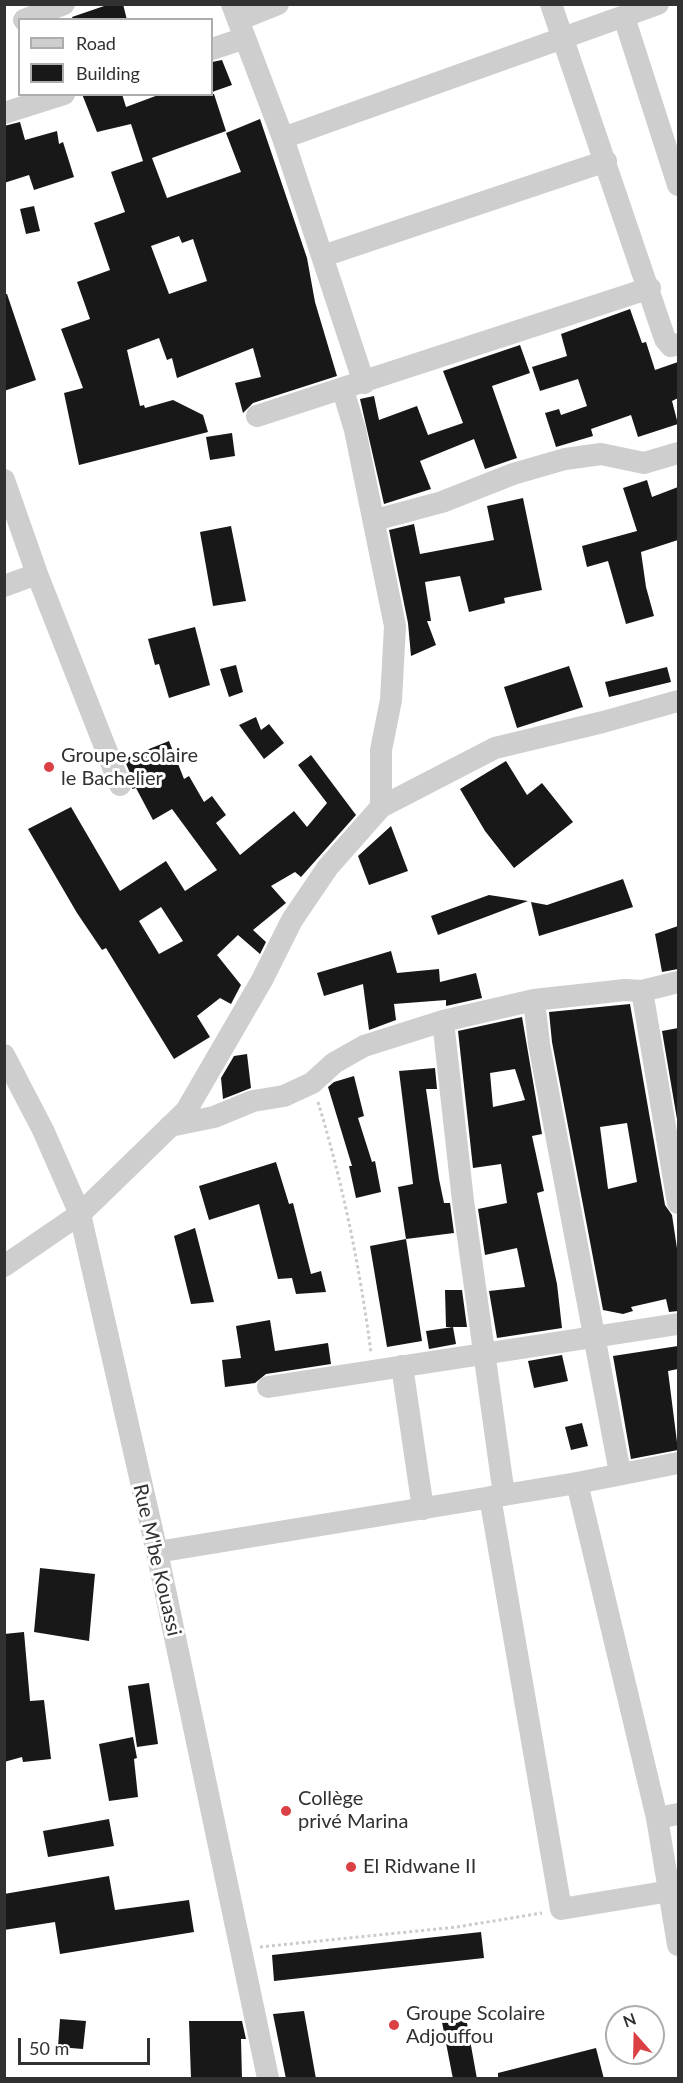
<!DOCTYPE html>
<html>
<head>
<meta charset="utf-8">
<style>
	body { margin:0 }
	#map { position:relative; width:683px; height:2083px; overflow:hidden; background:#fff; font-family:Lato,sans-serif }
	canvas { display:block }
	.frame { position:absolute; inset:0; border:6px solid #313131; pointer-events:none }
	.legend { position:absolute; left:18px; top:18px; width:195px; height:78px; box-sizing:border-box; background:#fff; border:2px solid #adadad; margin:0; padding:8px 10px; list-style:none; font-size:18px; color:#313131 }
	.legend li { display:flex; align-items:center; gap:12px; height:30px }
	.legend b { width:30px; border:2px solid #adadad }
	.north { position:absolute; left:605px; top:2005px; width:60px; height:60px; box-sizing:border-box; background:#fff; border:2px solid #adadad; border-radius:50%; rotate:340deg; font-size:16px; font-weight:700; line-height:24px; text-align:center; color:#313131 }
	.north::after { content:''; display:block; margin:auto; width:21px; height:27px; background:#db4144; clip-path:polygon(50% 0,100% 100%,50% 72%,0 100%) }
	.scale { position:absolute; left:18px; top:2038px; width:132px; height:27px; box-sizing:border-box; border:3px solid #313131; border-top:0; padding-left:8px; font-size:18px; line-height:21px; white-space:nowrap; color:#313131; -webkit-text-stroke:4px #fff; paint-order:stroke }
</style>
</head>
<body>
<div id="map">
<canvas width="683" height="2083"></canvas>
<div class="frame"></div>
<ul class="legend">
<li><b style="height:8px;background:#cecece"></b>Road</li>
<li><b style="height:16px;background:#181818"></b>Building</li>
</ul>
<div class="north">N</div>
<div class="scale">50 m</div>
</div>
<script>
const context = document.querySelector('canvas').getContext('2d');
context.lineJoin = 'round';
function paint(path, color) { context.fillStyle = color; context.fill(path, 'evenodd'); }
function stroke(path, color, width, dash) { context.strokeStyle = color; context.lineWidth = width; context.lineCap = dash ? 'butt' : 'round'; context.setLineDash(dash || []); context.stroke(path); }
function write(font, color, halo, rows, align = 'center') {
  context.font = font + ' Lato,sans-serif'; context.lineWidth = 6; context.setLineDash([]); context.textBaseline = 'middle'; context.strokeStyle = halo; context.fillStyle = color; for (const [text, x, y, turn = 0] of rows) {
    context.save(); context.translate(x, y); context.rotate((+turn || 0) * Math.PI / 180); context.textAlign = isNaN(turn) ? turn : align; if (halo) context.strokeText(text, 0, 0); context.fillText(text, 0, 0); context.restore();
  }
}
paint(new Path2D(`
	M110,4h13l4,16h-54l-1,-3z
	M222,60l10,25 -20,7v-30z
	M82,94h40l4,13 35,-13h53l12,37 -74,27 15,40 74,-26 -15,-39 34,-14 47,139 8,44 22,74 -84,27 -10,10 -8,-30 26,-6 -8,-29 -76,30 -5,-20 -5,2 -8,-22 -32,12 13,56 4,-1 1,3 28,-8 30,15 5,17 -129,33 -15,-72 19,-5 -22,-59 29,-10 -13,-37 33,-12 -16,-47 31,-11 -14,-40 32,-11 -12,-37 -34,8zM179,236l3,7 11,-4 14,42 -38,13 -18,-48z
	M20,122l5,18 32,-9 2,13 4,-2 11,35 -40,13 -5,-15 -25,8v-57z
	M34,206l6,25 -14,3 -6,-25z
	M4,294h3l29,86 -32,11z
	M630,309l12,34 4,-1 9,28 23,-8v36l-6,3 6,23 -40,13 -7,-22 -40,14 2,7 -37,11 -11,-34 14,-4 2,6 26,-9 -9,-27 -38,12 -8,-24 35,-11 -6,-22z
	M520,345l10,28 -38,13 25,72 -32,11 -11,-30 -54,22 11,28 -47,15 -24,-105 14,-3 5,24 38,-14 11,29 35,-12 -20,-52z
	M232,433l3,23 -25,4 -4,-23z
	M647,480l5,17 26,-10v53l-37,12 5,35 8,29 -28,8 -18,-63 -21,6 -5,-21 55,-15 -14,-43z
	M523,498l19,92 -38,8 1,5 -36,9 -9,-36 -35,6 6,39h-4l9,24 -25,11 -3,-33 -19,-93 25,-6 6,30 74,-14 -7,-34z
	M231,526l15,75 -33,5 -13,-74z
	M195,627l15,58 -41,13 -10,-34 -4,1 -7,-26z
	M236,665l7,27 -14,5 -9,-28z
	M569,666l14,41 -66,21 -13,-41z
	M667,667l4,15 -62,15 -4,-15z
	M256,717l5,13 8,-6 15,19 -20,16 -25,-34z
	M169,741l15,38 5,-3 15,26 8,-6 14,19 -10,8 24,32 54,-44 13,16 20,-24 -29,-38 13,-10 45,60 -55,62 -6,-5 -24,14 15,17 -33,27 13,12 -6,12 -22,-19 -21,20 24,30 -10,19 -11,-6 -23,18 13,21 -36,22 -68,-111 -4,2 -25,-37 -49,-84 43,-22 49,84 46,-30 19,30 32,-21 -45,-61 -19,11 -17,-32 -4,1 1,-9 -9,-21zM161,907l22,34 -24,13 -20,-33z
	M506,761l21,34 15,-12 31,39 -59,46 -29,-37 -25,-42z
	M391,826l17,45 -39,14 -11,-29z
	M623,879l10,28 -94,29 -8,-34 16,3z
	M489,895l39,6 -90,34 -7,-19z
	M678,926v43l-16,3 -7,-38z
	M391,951l6,22 42,-4 1,13 36,-9 6,25 -36,8v-6l-52,4 2,16 -27,10 -6,-46 -39,12 -7,-23z
	M630,1004l35,201 7,10 6,40v56l-9,1 -3,-13 -35,8 2,4 -10,3 -20,-4 -51,-268 -3,-30zM627,1123l10,59 -29,7 -8,-62z
	M522,1017l20,117 -10,2 12,55 -7,2 20,91 5,44 -65,10 -8,-47 36,-4 -8,-39 -32,7 -7,-46 29,-6 -6,-39 -28,4 -15,-137zM515,1069l10,31 -32,7 -3,-34z
	M678,1028v97l-16,-94z
	M247,1054l4,34 -28,11 -2,-21 13,-22z
	M435,1068l2,21h-11l13,90 5,24h6l4,30 -48,6 -8,-52 15,-3 -14,-113z
	M354,1076l10,40 -6,2 14,44 3,-1 6,31 -25,6 -7,-32h3l-24,-79 6,-5z
	M276,1162l13,42 4,-1 18,71 10,-3 5,21 -30,2 -4,-16 -14,1 -19,-75 -50,16 -10,-34z
	M195,1228l19,74 -23,2 -17,-68z
	M406,1239l16,102 -35,6 -17,-101z
	M445,1290h17l5,37h-21z
	M270,1320l5,31 53,-8 3,21 -65,10 -11,9 -30,4 -3,-27 19,-2 -5,-32z
	M453,1327l3,17 -27,5 -3,-18z
	M678,1346v23l-10,2 10,79 -47,9 -18,-103z
	M562,1355l6,26 -34,7 -6,-27z
	M582,1423l6,23 -17,4 -6,-23z
	M40,1568l55,6 -6,67 -55,-9z
	M24,1632l6,69 14,-1 7,59 -28,3 -1,-5 -18,5v-128z
	M149,1683l9,61 -21,3 -9,-61z
	M133,1737l4,21 -3,1 4,38 -29,4 -10,-57z
	M109,1819l5,27 -66,11 -5,-26z
	M109,1876l6,34 74,-10 5,32 -134,22 -5,-32 -51,8v-36z
	M481,1932l3,26 -210,23 -2,-26z
	M304,2011l12,68h-30l-13,-65z
	M465,2012l12,67h-24l-12,-62z
	M60,2019l26,2 -3,28 -25,-2z
	M189,2021h53l4,18h-5l1,40h-51z
	M596,2048l8,31h-106v-6z`), '#181818');
stroke(new Path2D(`
	M318,1102c25,82 42,166 53,251
	M260,1947l197,-20 85,-14`), '#cbcbcb', 3, [3, 3]);
stroke(new Path2D(`
	M232,4l51,134 81,245
	M551,4l114,335 6,7 7,-2
	M624,17l54,168
	M24,20l40,-16
	M238,20l40,-16
	M212,49l33,-11
	M4,113l60,-19
	M283,138l375,-134
	M323,256l283,-95
	M343,390l12,40 40,196 -4,74 -10,50v57
	M257,416l393,-128
	M4,480l33,94 83,211
	M375,520l67,-18 71,-28 52,-15 36,-5 43,9 34,-10
	M4,586l33,-12
	M642,991l36,212
	M534,1000l5,44 81,429
	M443,1021l20,180 41,294
	M4,1055l39,75 37,84 77,338 111,526
	M170,1126l44,-9 39,-16 31,-5 28,-13 22,-20 30,-17 79,-25 91,-21 91,-10 17,1 36,-9
	M4,1266l76,-52 106,-103 76,-131 30,-60 36,-53 53,-60 114,-59 108,-26 75,-21
	M402,1366l21,143
	M268,1387l410,-63
	M577,1483l80,335 21,127
	M490,1497l71,412 109,-18
	M157,1552l420,-69 101,-20
	M657,1818l21,-4`), '#cecece', 22);
for (const [x, y, r, color] of [
	[49,767,6,"#db4144"],
	[286,1811,6,"#db4144"],
	[351,1867,6,"#db4144"],
	[394,2025,6,"#db4144"]
]) { const dot = new Path2D(); dot.arc(x, y, r, 0, 2 * Math.PI); context.fillStyle = color; context.fill(dot); stroke(dot, '#fff', 2); }
write('20px', '#313131', '#fff', [
	["Groupe scolaire",61,756],
	["le Bachelier",61,779],
	["Collège",298,1799],
	["privé Marina",298,1822],
	["El Ridwane II",363,1867],
	["Groupe Scolaire",406,2014],
	["Adjouffou",406,2037]
], 'left');
write('20px', '#313131', '#fff', [
	["Rue M'be Kouassi",157,1560,77]
]);
</script>
</body>
</html>
